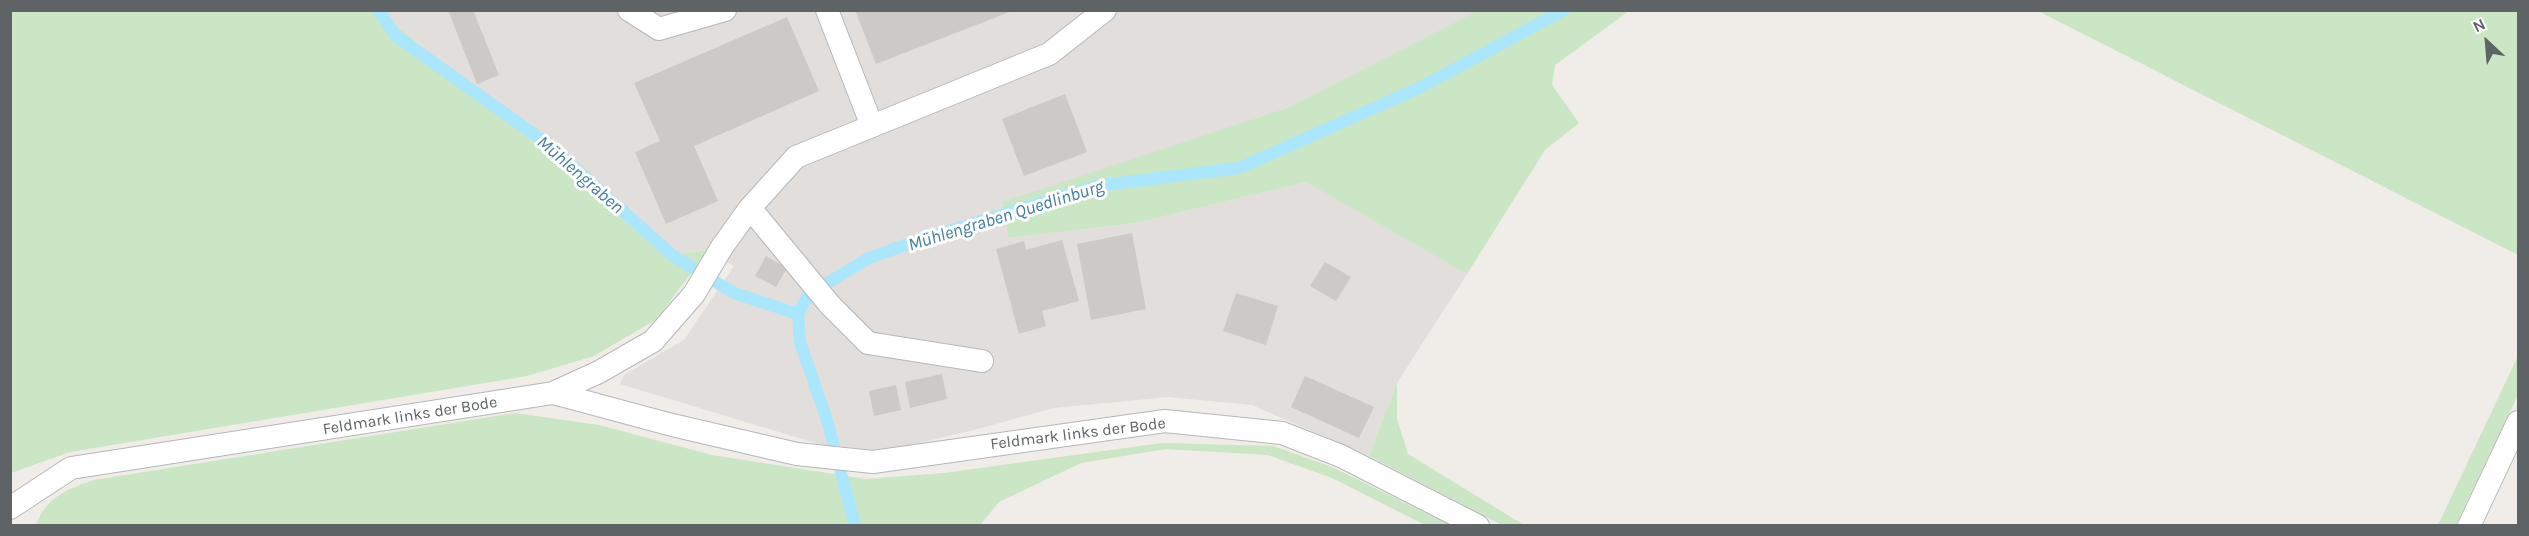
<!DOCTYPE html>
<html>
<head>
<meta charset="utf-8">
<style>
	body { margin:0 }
	#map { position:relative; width:2529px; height:536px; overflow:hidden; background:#f0ece7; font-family:Karla,sans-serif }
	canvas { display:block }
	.frame { position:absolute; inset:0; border:12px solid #5e6366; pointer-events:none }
	.north { position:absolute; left:2457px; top:12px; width:60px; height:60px; -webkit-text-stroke:4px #fff; paint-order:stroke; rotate:334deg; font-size:16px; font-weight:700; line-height:24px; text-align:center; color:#5e6366 }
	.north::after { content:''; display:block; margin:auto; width:21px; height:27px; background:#5e6366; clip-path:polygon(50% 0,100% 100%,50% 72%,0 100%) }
</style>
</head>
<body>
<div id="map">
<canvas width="2529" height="536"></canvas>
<div class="frame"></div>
<div class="north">N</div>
</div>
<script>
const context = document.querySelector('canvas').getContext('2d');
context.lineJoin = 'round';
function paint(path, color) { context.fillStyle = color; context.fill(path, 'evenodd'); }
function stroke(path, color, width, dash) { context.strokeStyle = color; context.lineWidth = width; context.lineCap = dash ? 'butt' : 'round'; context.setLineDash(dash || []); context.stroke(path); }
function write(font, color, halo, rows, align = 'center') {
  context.font = font + ' Karla,sans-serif'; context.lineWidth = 6; context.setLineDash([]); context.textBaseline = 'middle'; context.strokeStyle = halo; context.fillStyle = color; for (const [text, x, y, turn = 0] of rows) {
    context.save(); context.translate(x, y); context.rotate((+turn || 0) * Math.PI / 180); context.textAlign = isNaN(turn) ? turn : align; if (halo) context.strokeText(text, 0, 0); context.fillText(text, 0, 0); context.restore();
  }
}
paint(new Path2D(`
	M380,11h1100l-191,96 -286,95 7,36 125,-15 171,-41 161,92 -70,109 -28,73 -117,-51 -84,-8 -114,11 -80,22 -90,21 -65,-7 -199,-60 4,-9 60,-35 50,-74 -26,-16 -43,6z`), '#e1dedb');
paint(new Path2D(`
	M1480,10l149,1 -74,54 -3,20 27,38 -34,27 -78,124 -161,-92 -171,41 -126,15 -7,-36 287,-95z
	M10,11h370l285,245 43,-6 -51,69 -63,37 -67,20 -457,76 -59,21z
	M2038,11h480v244z
	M2518,356v39l-62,130h-18z
	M1397,383v36l11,35 116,71h-22l-133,-69z
	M515,413l84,12 113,30 154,24 78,-6 218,-30 111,3 59,21 118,58h-25l-93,-47 -64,-23 -102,-6 -85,14 -82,39 -19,23h-944c10,-28 31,-36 58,-45z`), '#cae6c4');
stroke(new Path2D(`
	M378,10l18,26 153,109 124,111 61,37 64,21
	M855,526l-28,-106 -27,-78 -2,-28 11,-20 60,-36 50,-18 176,-54 144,-18 182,-81 143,-77`), '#aae6fc', 12);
paint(new Path2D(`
	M448,10h25l26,65 -22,9z
	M855,10h157v1l-136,53z
	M787,17l32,74 -125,55 24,55 -52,23 -31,-72 25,-11 -26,-58z
	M1065,94l22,58 -63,24 -22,-57z
	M1132,233l14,76 -55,11 -14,-76z
	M1062,240l17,61 -37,10 4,15 -27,8 -23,-85 28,-8 2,9z
	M766,256l21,12 -11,19 -21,-11z
	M1325,262l26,15 -15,24 -26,-15z
	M1236,293l42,13 -12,39 -43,-14z
	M942,374l5,25 -37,9 -5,-26z
	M1305,376l69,31 -15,31 -68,-31z
	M896,385l5,25 -27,6 -5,-25z`), '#cdc9c6');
const lane = new Path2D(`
	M629,10l30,19 66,-19
	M827,10l45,116
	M750,208l80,97 38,38 114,18
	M553,393l46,-21 54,-31 41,-47 28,-47 28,-39 46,-51 253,-103 56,-44
	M10,508l61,-40 482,-75 119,32 125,29 76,8 292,-41 117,12 59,23 137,70
	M2469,526l49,-104`);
stroke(lane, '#b4b8ba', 24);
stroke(lane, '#fff', 22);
write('16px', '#5e6366', '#fff', [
	["Feldmark links der Bode",410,416,-9],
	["Feldmark links der Bode",1078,434,-7]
]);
write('italic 18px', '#407d9d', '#fff', [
	["Mühlengraben",580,175,41],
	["Mühlengraben Quedlinburg",1006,216,-17]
]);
</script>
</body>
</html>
